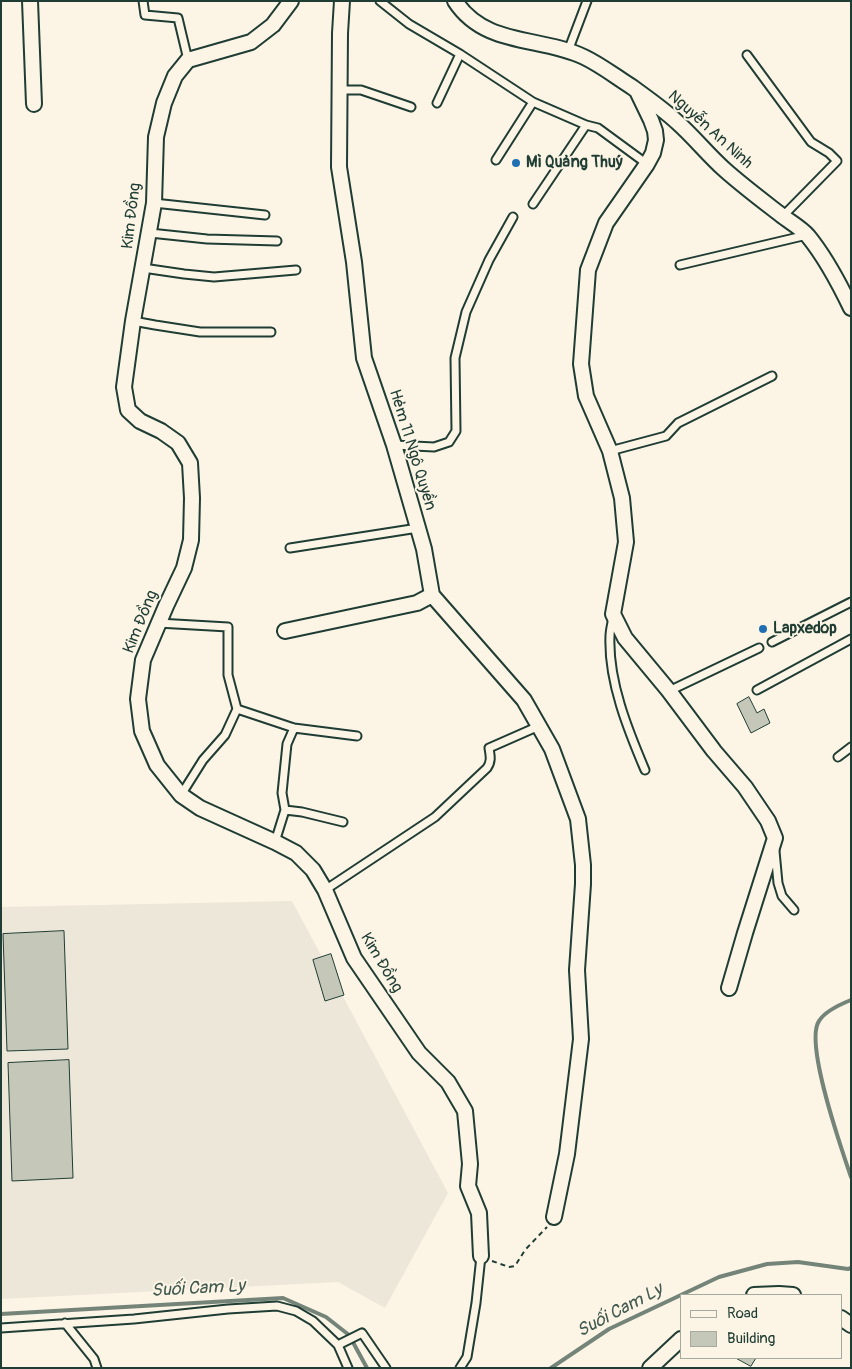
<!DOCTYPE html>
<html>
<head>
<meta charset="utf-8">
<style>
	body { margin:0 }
	#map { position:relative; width:852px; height:1369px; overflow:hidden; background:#fcf5e5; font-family:Pangolin,sans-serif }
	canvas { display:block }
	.frame { position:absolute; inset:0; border:2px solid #1f3d34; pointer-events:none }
	.legend { position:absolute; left:680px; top:1294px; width:162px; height:65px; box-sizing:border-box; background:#fcf5e5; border:1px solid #a4ab9e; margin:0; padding:6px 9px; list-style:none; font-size:15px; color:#1f3d34 }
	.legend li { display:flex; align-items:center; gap:10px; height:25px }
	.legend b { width:25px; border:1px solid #a4ab9e }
</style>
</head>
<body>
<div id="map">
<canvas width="852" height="1369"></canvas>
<div class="frame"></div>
<ul class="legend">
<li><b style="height:6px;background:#fcf5e5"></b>Road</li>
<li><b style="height:14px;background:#c5c7b9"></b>Building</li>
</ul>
</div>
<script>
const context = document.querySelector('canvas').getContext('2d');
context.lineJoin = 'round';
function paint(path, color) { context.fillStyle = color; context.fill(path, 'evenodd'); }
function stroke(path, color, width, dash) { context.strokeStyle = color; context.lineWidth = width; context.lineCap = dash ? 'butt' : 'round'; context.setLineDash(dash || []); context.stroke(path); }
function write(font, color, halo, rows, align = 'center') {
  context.font = font + ' Pangolin,sans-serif'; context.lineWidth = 4; context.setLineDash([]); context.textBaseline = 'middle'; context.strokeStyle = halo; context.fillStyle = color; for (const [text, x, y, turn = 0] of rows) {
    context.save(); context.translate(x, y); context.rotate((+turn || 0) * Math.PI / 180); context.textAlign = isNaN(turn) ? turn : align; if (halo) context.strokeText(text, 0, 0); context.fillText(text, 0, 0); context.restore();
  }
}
paint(new Path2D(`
	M292,901l156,292 -63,115 -47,-26 -337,17v-392z`), '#ece7d8');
stroke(new Path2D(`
	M851,1000c-10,4 -26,11 -32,21 -15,22 23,129 32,156
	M1,1314l282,-16 43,19 23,18 18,33
	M551,1368l58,-39 110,-52 48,-13 31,-2 50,7 3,-1`), '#758479', 4);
const building = new Path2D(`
	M749,697l8,16 7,-4 6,14 -19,10 -14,-29z
	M64,931l4,118 -61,2 -4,-117z
	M331,954l13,41 -19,6 -12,-41z
	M69,1060l4,118 -61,3 -4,-118z
	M736,1358h20l-5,8z`);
paint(building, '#c5c7b9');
stroke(building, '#1f3d34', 1);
const lane = new Path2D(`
	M143,1l2,14 33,3 10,42
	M380,1l29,23 51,30 73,48 53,23 12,3 49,36
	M568,51l19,-50
	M747,55l64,87 18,11 8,8 -54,55
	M339,90h22l50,17
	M437,103l23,-49
	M496,160l37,-58
	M154,203l111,12
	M533,204l53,-79
	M150,233l57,6 70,2
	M680,265l127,-30
	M143,268l41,6 30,3 82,-7
	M133,321l22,4 45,7h71
	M394,445l40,2 15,-5 7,-11 -1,-73 11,-46 23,-52 24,-43
	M610,451l56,-15 12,-13 94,-47
	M290,548l128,-20
	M613,617c-1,6 -3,13 -3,19 -2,45 18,94 35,134
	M158,623l70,4v48l9,34 -12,26 -22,25 -22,35
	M772,642l79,-40
	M757,690l94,-51
	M669,691l90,-43
	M237,709l57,19 63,8
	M838,757l13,-10
	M285,810l17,2 41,10
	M275,842l10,-32 -3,-17 5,-49 7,-16
	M775,851l3,32 4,13 12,14
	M325,890l110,-73 52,-49c5,-7 3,-13 2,-20l50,-22
	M65,1323l29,36 3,9
	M1,1328l133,-9 94,-10 49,-3 19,5 17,10 25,24 10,23
	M338,1345l24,-12 24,35
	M460,1368l7,-11 9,-54 5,-47`);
const street = new Path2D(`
	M30,1l4,103
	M291,1l-18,24 -22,17 -63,18 -13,16 -11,27 -8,34 -2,66 -21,118 -9,66 4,23 12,11 21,10 17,12 12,20 2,35 -1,42 -7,28 -18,38 -23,54 -5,39 4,32 15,34 24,30 19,13 75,34 21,11 17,17 12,20 29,68 65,95 29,29 17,29 5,53 -2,22 11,27 2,43
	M342,1l-2,32 -1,134 15,95 10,96 30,87 24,83 6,21 8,46 92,105 28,49 26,70 5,46v19l-6,86 4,69 -14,115 -13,63
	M455,1c30,46 85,35 129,56 17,8 32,20 48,30 15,11 31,22 45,35 17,15 31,33 48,48 18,16 38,31 56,45 9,7 20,13 27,21 18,22 31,47 43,72
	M637,91l14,29 4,11 1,9 -3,13 -6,11 -41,59 -18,47 -7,94 5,32 24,55 12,47 4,44 -13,72 12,24 44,53 45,60 31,36 23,34 7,17 -30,95 -16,55
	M285,631l132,-28 15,-8
	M754,1295l25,-1 14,1
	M841,1318l10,7
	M650,1368l31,-29`);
stroke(lane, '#1f3d34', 11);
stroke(street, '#1f3d34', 18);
stroke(new Path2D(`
	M492,1261l17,6 6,-1 10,-16 22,-23`), '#1f3d34', 2, [5, 4]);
stroke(lane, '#fcf5e5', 7);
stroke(street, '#fcf5e5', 14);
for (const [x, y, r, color] of [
	[516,163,5,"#1f6fb2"],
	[763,629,5,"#1f6fb2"]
]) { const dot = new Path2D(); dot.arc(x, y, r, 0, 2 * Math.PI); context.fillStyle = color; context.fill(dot); stroke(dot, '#fcf5e5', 2); }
write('16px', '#1f3d34', '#fcf5e5', [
	["Nguyễn An Ninh",710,130,42],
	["Kim Đồng",132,216,-83],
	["Hẻm 11 Ngô Quyền",412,450,73],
	["Kim Đồng",141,622,-68],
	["Kim Đồng",381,963,59]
]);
write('bold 16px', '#1f3d34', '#fcf5e5', [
	["Mì Quảng Thuý",526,163],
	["Lapxedop",773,629]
], 'left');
write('italic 18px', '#435a51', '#fcf5e5', [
	["Suối Cam Ly",198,1289,-3],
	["Suối Cam Ly",620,1311,-28]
]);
</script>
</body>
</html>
